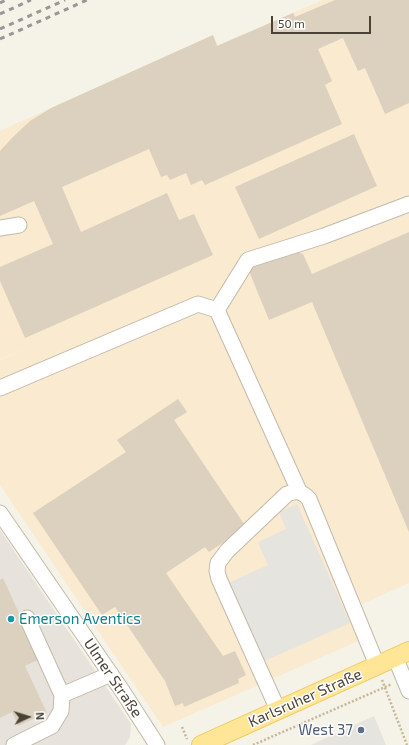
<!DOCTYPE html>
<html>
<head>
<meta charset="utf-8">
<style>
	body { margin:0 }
	#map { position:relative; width:409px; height:745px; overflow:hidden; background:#f5f2e7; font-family:"Exo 2",sans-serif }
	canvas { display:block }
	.north { position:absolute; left:8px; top:697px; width:40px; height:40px; -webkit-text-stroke:3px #fff; paint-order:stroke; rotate:86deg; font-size:11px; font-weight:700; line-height:16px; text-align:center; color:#494235 }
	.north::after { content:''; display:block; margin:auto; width:14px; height:18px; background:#494235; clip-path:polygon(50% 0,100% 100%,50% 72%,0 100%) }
	.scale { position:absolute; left:271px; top:16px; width:100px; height:18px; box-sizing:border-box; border:2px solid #494235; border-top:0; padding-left:5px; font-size:12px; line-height:14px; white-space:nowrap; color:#494235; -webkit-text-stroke:3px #fff; paint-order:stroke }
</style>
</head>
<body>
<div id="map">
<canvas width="409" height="745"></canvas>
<div class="north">N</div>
<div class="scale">50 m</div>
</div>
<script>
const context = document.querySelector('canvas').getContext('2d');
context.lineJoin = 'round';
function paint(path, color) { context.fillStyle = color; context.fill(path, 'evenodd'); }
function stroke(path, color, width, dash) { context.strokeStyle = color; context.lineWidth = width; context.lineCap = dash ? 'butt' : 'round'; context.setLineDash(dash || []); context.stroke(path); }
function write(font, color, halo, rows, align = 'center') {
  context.font = font + ' "Exo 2",sans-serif'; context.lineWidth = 3; context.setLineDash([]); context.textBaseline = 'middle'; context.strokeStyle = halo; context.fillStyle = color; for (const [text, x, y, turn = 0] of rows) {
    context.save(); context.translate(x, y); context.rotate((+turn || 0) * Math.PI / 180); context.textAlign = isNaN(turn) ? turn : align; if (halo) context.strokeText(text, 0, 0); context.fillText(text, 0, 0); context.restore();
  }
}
paint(new Path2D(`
	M323,0h86v583l-47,21 -43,-95 55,125 -211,93 -163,-242v-125l34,-15 -34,14v-228l213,-96 5,10z`), '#f9ead0');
paint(new Path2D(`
	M0,530l131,194 -1,13 -5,8h-125z`), '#e7e3dc');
paint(new Path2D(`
	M297,504l53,119 -90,40 -34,-79 42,-19 -10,-23 28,-13 -7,-17z
	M374,716l12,29h-75z`), '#e6e4df');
paint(new Path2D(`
	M335,0h74v103l-24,11 -20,-46 -7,3 -15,-33 -25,11 14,32 -7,4 17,39 -137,61 -3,-5 -11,5 -5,-12 -16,7 -3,-5 -6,2 -12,-28 -87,38 19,45 86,-39 12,27 15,-6 19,41 -188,83 -25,-57v-14l53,-23 -19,-43 -34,15v-65l13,-14 17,-16 21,-13 162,-73 4,11 76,-33 2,4z
	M354,134l23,52 -118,53 -24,-52z
	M409,232v300l-97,-230 -43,18 -22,-54 42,-17 14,5 9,20z
	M178,399l9,13 -13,8 72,107 -37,25 -4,-5 -39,26 57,83 12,-5 11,24 -8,4 1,4 -55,24 -1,-4 -8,3 -10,-25 -50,-74 -13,8 -69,-102 93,-61 -9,-12z
	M3,578l37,81 -15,7 22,47 -29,13 -6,-14 -12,6v-138z`), '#dbd1be');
const minor = new Path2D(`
	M0,228l19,-3
	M217,310l31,-50 76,-24 85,-32
	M0,388l198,-84 19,6 82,181
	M0,513l123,179 34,53
	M395,657l14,34
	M62,695l49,-21
	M278,710l-59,-131 -2,-8 1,-8 9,-12 60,-57c9,-4 15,-3 22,5l68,166
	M14,745l38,-19 9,-15 1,-16 -35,-77`);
const major = new Path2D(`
	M201,745l208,-94`);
stroke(minor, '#c2baa9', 17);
stroke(major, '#f0ca5b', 20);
stroke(new Path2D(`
	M382,680l25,65
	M182,727l5,12
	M253,745l139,-61`), '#c5b798', 2.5, [2, 2]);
stroke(minor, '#fff', 15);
stroke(major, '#ffe696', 18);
stroke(new Path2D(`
	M0,3l6,-3
	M0,14l31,-14
	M0,29l65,-29
	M0,39l87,-39`), '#979797', 3, [5, 5]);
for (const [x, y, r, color] of [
	[11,619,4,"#0f9aa8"],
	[361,730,4,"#5c6f8a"]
]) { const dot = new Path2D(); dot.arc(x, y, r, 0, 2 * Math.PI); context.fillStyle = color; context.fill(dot); stroke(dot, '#fff', 1.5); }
write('15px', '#0d838f', '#fff', [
	["Emerson Aventics",19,619]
], 'left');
write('15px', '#494235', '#fff', [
	["Ulmer Straße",113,678,56],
	["Karlsruher Straße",305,698,-24]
]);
write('15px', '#4e5e75', '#fff', [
	["West 37",353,730]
], 'right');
</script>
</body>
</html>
